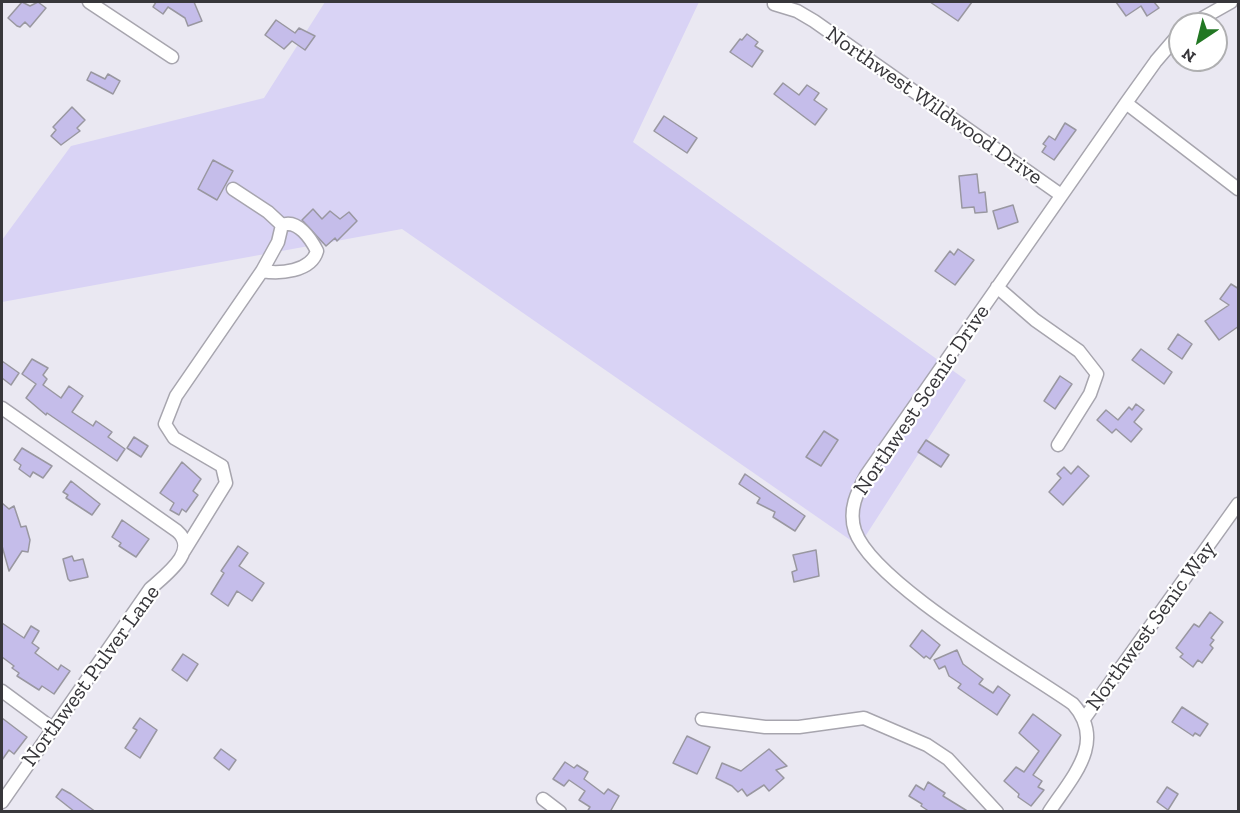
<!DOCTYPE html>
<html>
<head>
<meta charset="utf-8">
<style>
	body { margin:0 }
	#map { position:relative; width:1240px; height:813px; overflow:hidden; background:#eae8f2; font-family:"Zilla Slab",serif }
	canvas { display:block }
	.frame { position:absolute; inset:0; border:3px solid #38373b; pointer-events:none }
	.north { position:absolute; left:1168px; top:12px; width:60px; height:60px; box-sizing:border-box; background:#fff; border:2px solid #afafb1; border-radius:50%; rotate:215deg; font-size:16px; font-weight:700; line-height:24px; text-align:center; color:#38373b }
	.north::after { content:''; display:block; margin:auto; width:21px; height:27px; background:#227723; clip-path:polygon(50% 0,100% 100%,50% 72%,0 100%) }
</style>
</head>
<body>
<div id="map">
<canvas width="1240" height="813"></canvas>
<div class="frame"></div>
<div class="north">N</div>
</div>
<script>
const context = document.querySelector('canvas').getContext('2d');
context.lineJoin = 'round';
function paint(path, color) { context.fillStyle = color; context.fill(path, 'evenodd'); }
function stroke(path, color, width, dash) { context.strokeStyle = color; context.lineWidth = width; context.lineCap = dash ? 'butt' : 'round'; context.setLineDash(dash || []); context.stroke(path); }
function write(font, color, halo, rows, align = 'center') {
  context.font = font + ' "Zilla Slab",serif'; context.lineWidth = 4.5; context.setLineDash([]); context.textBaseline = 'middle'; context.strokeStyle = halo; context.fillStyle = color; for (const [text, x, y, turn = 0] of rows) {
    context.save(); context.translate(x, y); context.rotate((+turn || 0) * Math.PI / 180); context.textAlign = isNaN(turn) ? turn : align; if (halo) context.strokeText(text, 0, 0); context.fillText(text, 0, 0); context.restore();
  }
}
paint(new Path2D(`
	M325,2h374l-66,140 333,238 -107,166 -457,-317 -400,73v-62l69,-94 193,-48z`), '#d9d3f5');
const building = new Path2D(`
	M22,2l8,4 8,-4 8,6 -16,19 -5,-5 -5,5 -3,-1 -9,-8z
	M156,2h38l8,19 -14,5 -3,-8 -17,-11 -5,7 -10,-7z
	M930,2h42l-14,19z
	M1116,2h38l5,6 -12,8 -6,-10 -15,10z
	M276,20l19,13 4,-5 16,8 -10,14 -13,-9 -8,8 -19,-14z
	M747,34l11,8 -3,4 8,5 -11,16 -22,-15 10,-13 2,1z
	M91,72l14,7 3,-5 12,7 -7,13 -26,-14z
	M783,83l16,12 8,-10 12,8 -5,7 13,9 -12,16 -41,-31z
	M72,107l13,13 -8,8 3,3 -19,14 -10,-9 5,-6 -3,-3z
	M664,116l33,22 -10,15 -33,-22z
	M1065,123l11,7 -22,30 -12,-8 4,-6 -3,-2 6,-8 6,4z
	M213,160l20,11 -16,29 -19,-11z
	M977,174l2,19 6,-1 2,20 -12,1 -1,-6 -12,1 -3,-32z
	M1013,205l5,17 -20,7 -5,-18z
	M313,209l9,10 8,-8 10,8 9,-7 8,9 -20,20 -2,-3 -9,8 -24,-26z
	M958,249l16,11 -19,25 -20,-14 15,-20 4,4z
	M1231,284l8,5v37l-20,14 -14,-19 24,-16 -9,-6z
	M1178,334l14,10 -10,15 -14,-10z
	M1141,349l31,23 -8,12 -32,-24z
	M32,359l16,9 -5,7 4,4 -4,6 18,13 8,-12 14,10 -11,16 21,14 3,-5 16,11 -4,5 17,12 -8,12 -70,-48 -1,2 -20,-17 10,-14 -14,-10z
	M2,361l17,12 -8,12 -9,-7z
	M1060,376l12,8 -17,25 -11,-8z
	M1136,404l8,6 -10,12 8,7 -11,13 -15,-13 -4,4 -15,-13 9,-10 12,10 11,-13 3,3z
	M824,431l14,9 -17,26 -15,-9z
	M134,437l14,9 -7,11 -14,-9z
	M926,440l23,15 -8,12 -23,-15z
	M22,448l30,18 -9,12 -10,-6 -3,5 -11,-8 2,-4 -7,-5z
	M182,462l19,17 -8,12 5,4 -12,17 -4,-3 -3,6 -9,-5 4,-7 -14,-10z
	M1078,466l11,10 -26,29 -14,-13 12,-14 -4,-4 7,-7 7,7z
	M745,474l60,42 -10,15 -22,-14 2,-5 -18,-9 3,-5 -21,-14z
	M71,481l29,23 -8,11 -26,-17 2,-3 -5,-3z
	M2,503l7,6 5,-3 7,21 5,-1 4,14 -2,12 -6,-1 -13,20 -7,-25z
	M122,520l27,19 -13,18 -17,-11 2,-3 -9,-6z
	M238,546l10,7 -9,13 25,17 -12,18 -15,-10 -9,15 -17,-12 13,-21 -3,-2z
	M816,550l3,26 -25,6 -2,-10 5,-2 -4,-15z
	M72,556l2,5 9,-2 5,18 -18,4 -2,-2 -5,-20z
	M1210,612l13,10 -12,16 3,2 -4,5 3,3 -11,15 -4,-3 -5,7 -13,-10 3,-3 -7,-6 18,-24 5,3z
	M2,623l22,15 7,-12 8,5 -7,12 7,5 -4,5 23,17 3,-5 9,6 -16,23 -12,-8 -3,4 -22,-14 2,-3 -7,-5 2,-2 -12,-9z
	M922,630l18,15 -10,14 -4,-3 -2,2 -14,-12z
	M957,650l6,14 20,15 -4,5 14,9 5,-7 12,9 -13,20 -39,-27 3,-4 -12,-8 -4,-10 -6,3 -5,-9z
	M183,654l15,10 -11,17 -15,-11z
	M1182,707l26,17 -8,12 -5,-3 -2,3 -21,-14z
	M1033,714l28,21 -28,40 9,6 -4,6 6,3 -13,16 -13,-9 1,-3 -15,-13 12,-14 8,5 15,-21 -20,-18z
	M2,718l25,19 -13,17 -5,-4 -7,10z
	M140,718l17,12 -17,28 -15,-10 12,-18 -4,-2z
	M687,736l23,11 -13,27 -24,-11z
	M221,749l15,11 -7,10 -15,-12z
	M769,749l18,17 -11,4 8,8 -15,13 -5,-6 -17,11 -5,-7 -4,3 -6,-6 -16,-8 6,-15 19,8z
	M565,762l9,6 3,-3 11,7 -4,7 20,15 4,-5 11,7 -9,16h-23l3,-5 -11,-7 6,-9 -16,-11 -5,6 -11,-7z
	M928,782l17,11 -2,3 26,16h-39l-9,-6 1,-2 -13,-8 7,-11 8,5z
	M1167,787l11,7 -10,16 -11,-8z
	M62,789l9,5 25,18h-21l-19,-15z`);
paint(building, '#c5bdea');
stroke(building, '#9997a0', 1.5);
const minor = new Path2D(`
	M89,2l83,55
	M774,4l23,7 17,10 247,174
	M1192,24l39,-22
	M1126,103l112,86
	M233,189l35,23 14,13
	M997,287l38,33 44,31 18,23 -7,20 -32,51
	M2,408l175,123c23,20 -13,45 -27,58l-148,213
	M184,551l42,-68 -4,-17 -48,-28 -9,-14 11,-28 86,-125 16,-29 4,-17c16,-6 29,14 35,26 -6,21 -38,23 -55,20
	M2,691l50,37
	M702,719l63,8h34l65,-9 63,27 21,14 49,53
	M1084,719l154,-215
	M543,799l17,13
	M1049,812c23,-35 58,-70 24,-108 -50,-35 -200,-121 -218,-173 -7,-21 2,-39 12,-57l259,-371 30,-42 24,-28`);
stroke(minor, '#a7a5ae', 15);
stroke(minor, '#fff', 12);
write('22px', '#38373b', '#fff', [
	["Northwest Wildwood Drive",934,106,35],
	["Northwest Scenic Drive",922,400,-56],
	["Northwest Senic Way",1151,626,-54],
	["Northwest Pulver Lane",91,676,-54]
]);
</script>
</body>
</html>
